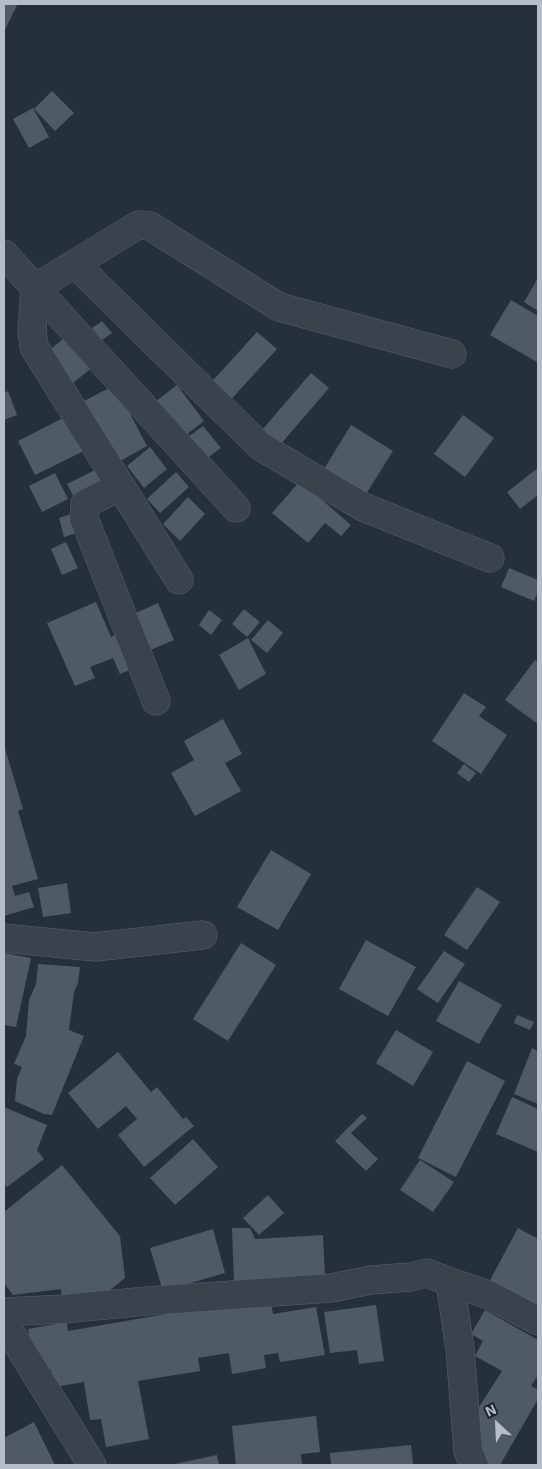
<!DOCTYPE html>
<html>
<head>
<meta charset="utf-8">
<style>
	body { margin:0 }
	#map { position:relative; width:542px; height:1469px; overflow:hidden; background:#26303b; font-family:"Exo 2",sans-serif }
	canvas { display:block }
	.frame { position:absolute; inset:0; border:5px solid #b6bdc7; pointer-events:none }
	.north { position:absolute; left:472px; top:1399px; width:50px; height:50px; -webkit-text-stroke:4px #1f2731; paint-order:stroke; rotate:335deg; font-size:14px; font-weight:700; line-height:20px; text-align:center; color:#b6bdc7 }
	.north::after { content:''; display:block; margin:auto; width:18px; height:22px; background:#b6bdc7; clip-path:polygon(50% 0,100% 100%,50% 72%,0 100%) }
</style>
</head>
<body>
<div id="map">
<canvas width="542" height="1469"></canvas>
<div class="frame"></div>
<div class="north">N</div>
</div>
<script>
const context = document.querySelector('canvas').getContext('2d');
context.lineJoin = 'round';
function paint(path, color) { context.fillStyle = color; context.fill(path, 'evenodd'); }
function stroke(path, color, width, dash) { context.strokeStyle = color; context.lineWidth = width; context.lineCap = dash ? 'butt' : 'round'; context.setLineDash(dash || []); context.stroke(path); }
paint(new Path2D(`
	M4,4l13,1 -13,27z
	M52,91l22,22 -19,18 -21,-22z
	M33,108l16,29 -20,11 -16,-29z
	M538,278v33l-14,-9z
	M511,300l27,16v43l-1,3 -47,-27z
	M102,321l10,12 -10,7 -10,-12z
	M257,332l20,17 -51,56 -19,-18z
	M68,335l26,31 -21,17 -26,-31z
	M311,373l18,15 -49,57 -18,-15z
	M115,385l32,61 -34,19 -33,-62z
	M177,385l27,36 -26,20 -27,-36z
	M8,391l9,24 -13,5v-27z
	M463,415l31,23 -29,39 -31,-23z
	M67,416l17,35 -49,24 -17,-34z
	M351,425l42,26 -27,43 -42,-25z
	M203,426l18,22 -15,11 -18,-22z
	M150,447l17,22 -23,19 -17,-22z
	M538,468v27l-18,14 -13,-17z
	M95,470l9,17 -28,14 -9,-17z
	M176,472l13,15 -29,26 -13,-14z
	M55,473l13,26 -26,13 -13,-26z
	M300,481l51,44 -10,11 -16,-13 -17,20 -36,-30z
	M188,497l17,17 -25,27 -17,-17z
	M74,513l6,19 -16,5 -5,-19z
	M66,542l12,26 -16,7 -11,-26z
	M509,568l29,12v12l-4,9 -33,-14z
	M96,602l15,35 12,-6 16,35 -19,8 -7,-16 -23,9 5,11 -20,8 -28,-63z
	M158,603l16,37 -33,14 -16,-36z
	M244,609l16,13 -13,15 -15,-13z
	M209,610l13,10 -11,15 -12,-10z
	M268,620l15,13 -16,20 -16,-13z
	M248,638l18,36 -27,16 -20,-35z
	M535,660l3,2v62l-33,-24z
	M464,693l22,14 -7,9 28,19 -26,39 -49,-33z
	M223,719l19,35 -17,9 16,28 -46,25 -24,-43 23,-13 -10,-19z
	M4,745l19,64 -5,2 20,68 -26,7 3,10 14,-4 5,15 -30,9z
	M464,764l12,9 -7,9 -12,-9z
	M271,850l40,24 -33,56 -41,-23z
	M67,883l4,30 -28,4 -5,-29z
	M477,887l23,15 -33,48 -23,-15z
	M366,940l50,27 -28,49 -49,-27z
	M241,943l35,22 -48,76 -35,-22z
	M444,951l21,13 -27,39 -21,-14z
	M4,953l27,5 -15,69 -12,-2z
	M38,964l42,3 -2,16 -4,9 -5,38 15,6 -32,79 -8,-1 -29,-13 2,-22 5,-12 -8,-3 12,-28 3,-36 7,-16z
	M459,981l43,24 -23,39 -43,-23z
	M517,1015l17,7 -4,8 -16,-7z
	M396,1030l37,22 -20,34 -37,-23z
	M532,1048l6,3v53l-24,-10z
	M118,1052l33,40 6,-5 26,32 3,-2 8,9 -50,41 -26,-32 19,-16 -11,-13 -28,23 -30,-36z
	M467,1061l38,20 -49,96 -38,-19z
	M512,1097l26,12v43l-42,-18z
	M4,1107l43,18 -10,25 7,9 -37,28 -3,-4z
	M362,1114l5,4 -16,15 27,26 -12,12 -31,-30z
	M193,1139l25,28 -43,38 -25,-27z
	M420,1160l34,22 -21,30 -33,-22z
	M62,1165l58,71 5,42 -16,13 -47,5 -1,-7 -48,6 -9,-12v-71z
	M268,1195l16,18 -25,22 -16,-17z
	M232,1228h18l5,11 68,-4 2,44 -91,3z
	M518,1228l20,11v78l-49,-35z
	M213,1229l12,44 -62,18 -13,-43z
	M270,1296l3,18 43,-7 9,48 -45,7 -2,-9 -14,2 2,13 -34,6 -3,-21 -31,5 2,13 -62,10 11,58 -43,8 -5,-28 -11,1 -6,-38 -30,5 -3,-18 -16,3 -7,-43 39,-7 1,9z
	M376,1305l8,56 -25,3 -2,-14 -27,3 -6,-41z
	M485,1310l53,30v35l-7,11 7,4v9l-38,66h-11l-5,-3 -7,-19 2,-36 23,-36 -27,-15 8,-15 -12,-7z
	M316,1416l4,36 -19,2 1,11h-66l-4,-39z
	M34,1422l21,43h-51v-27z
	M411,1445l2,20h-82l-1,-12z
	M217,1455l2,10h-44v-1z`), '#505a67');
const minor = new Path2D(`
	M4,254l232,254
	M75,264l185,182 103,61 127,51
	M120,486l-35,18 -1,14 72,183
	M179,580l-145,-233 -2,-17 3,-42 103,-63 12,1 129,81 173,47
	M4,938l91,9 108,-12
	M450,1282l39,13 49,26
	M4,1312l60,-3 83,-8 184,-13 40,-8 39,-3 17,-4 23,9 10,67 8,102 6,14
	M4,1322l88,143`);
stroke(minor, '#58606a', 29);
stroke(minor, '#3a424c', 28);
</script>
</body>
</html>
